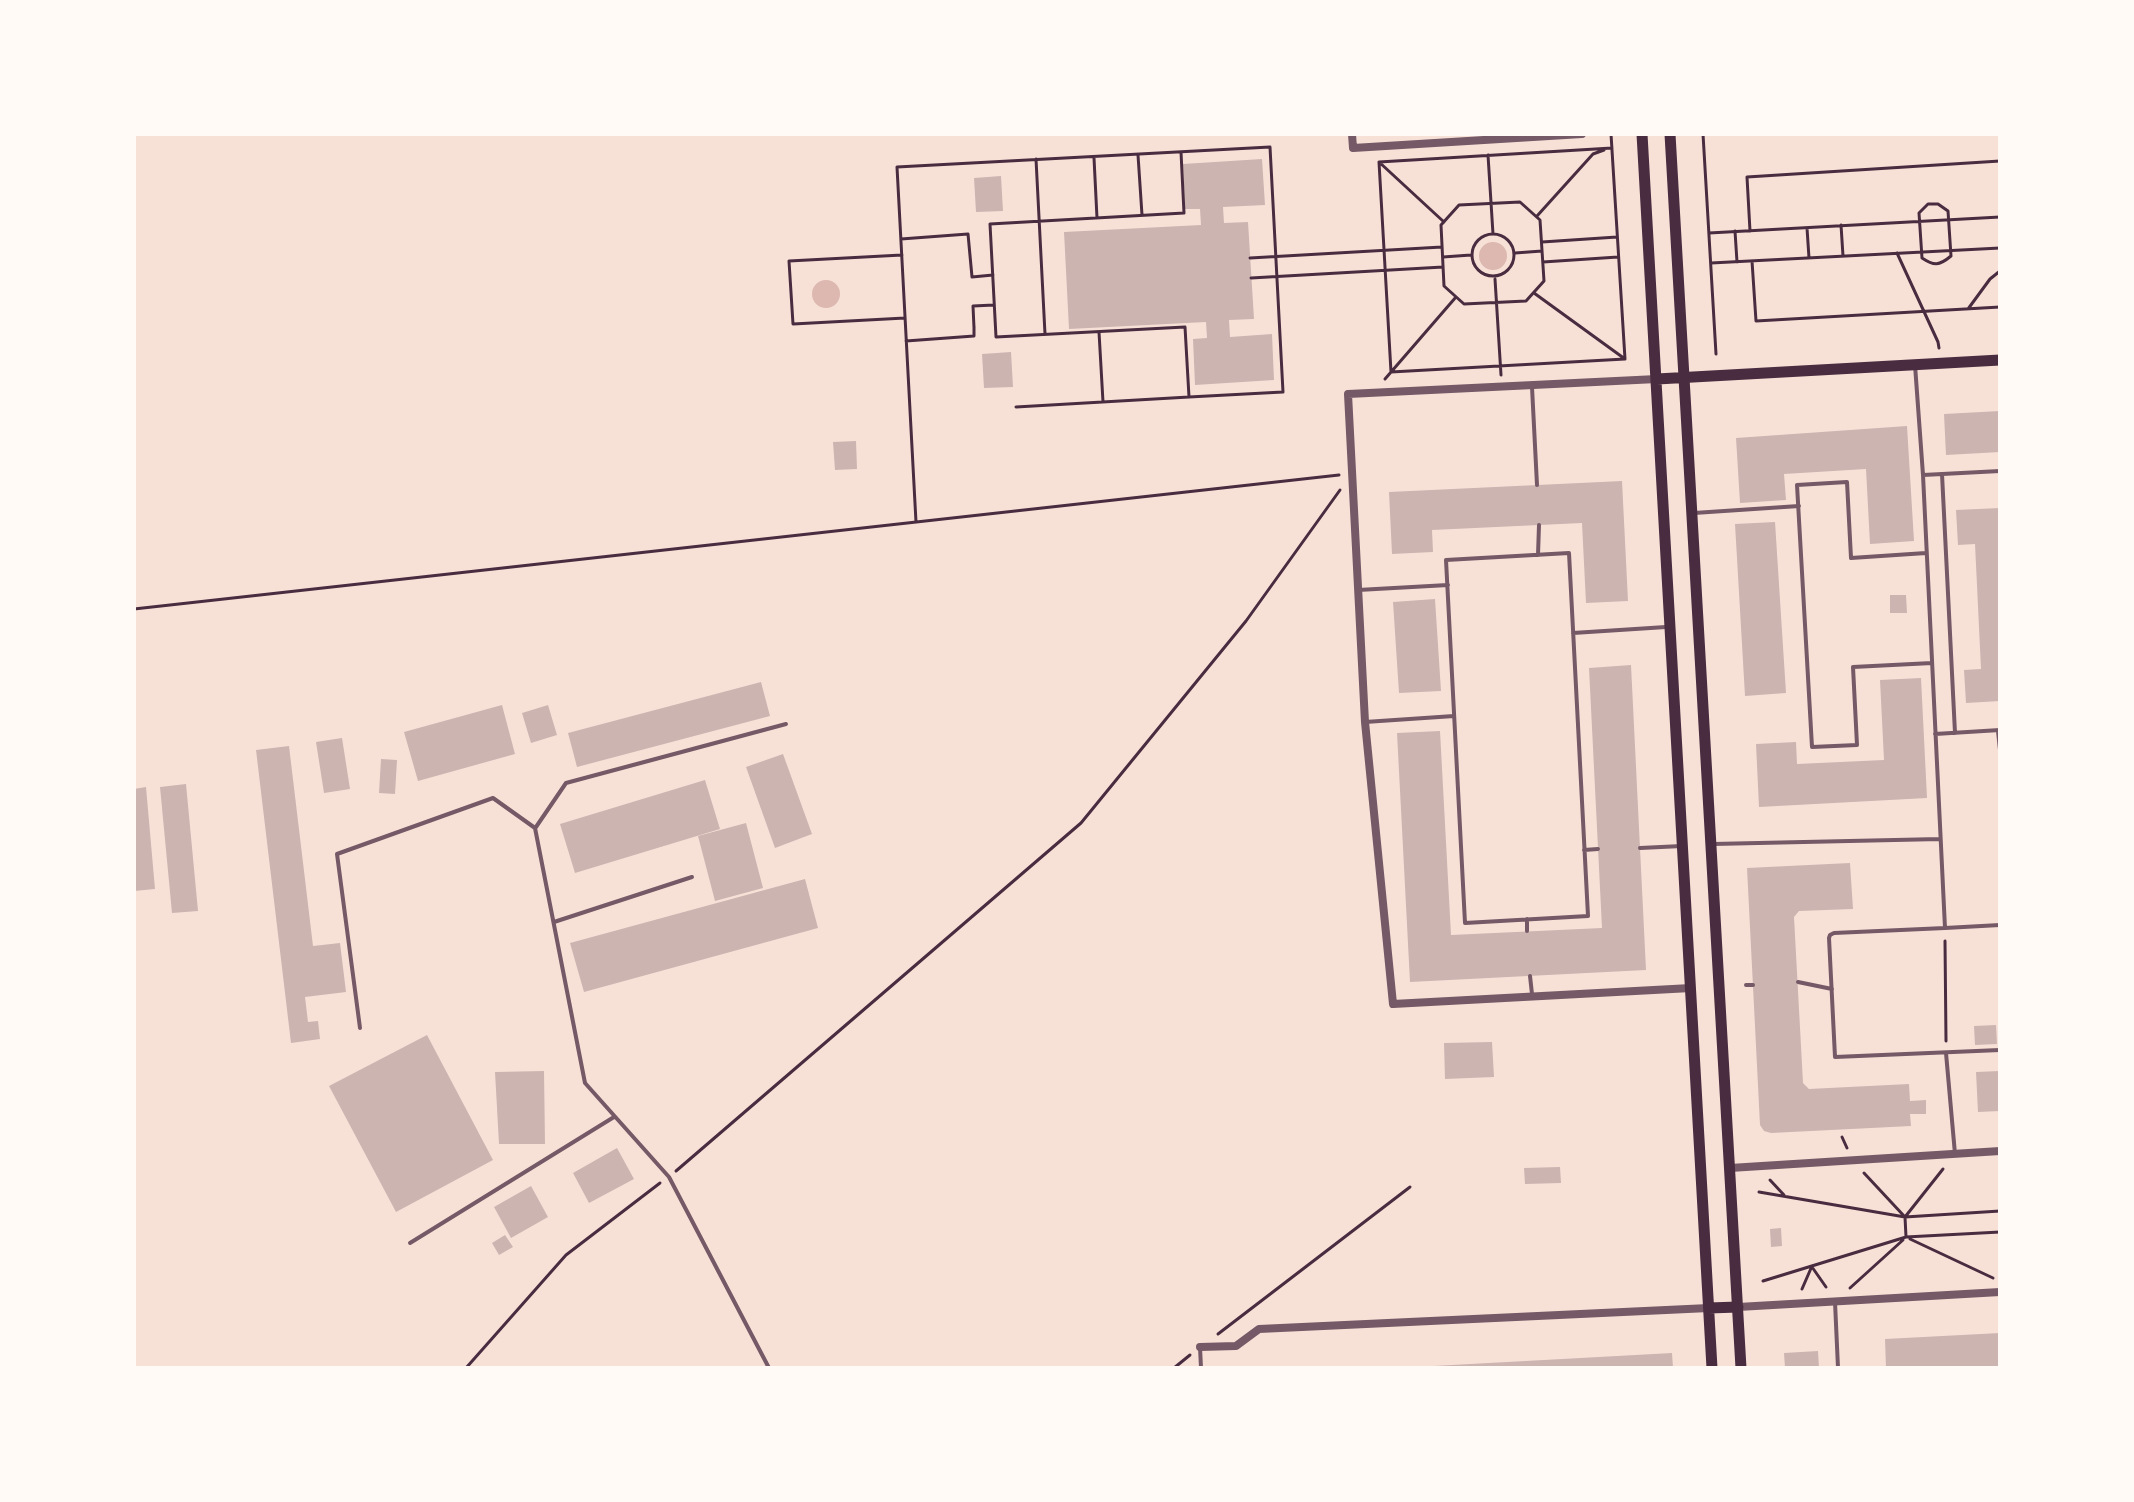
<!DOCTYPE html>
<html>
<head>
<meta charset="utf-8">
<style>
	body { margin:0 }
	#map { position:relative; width:2134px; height:1502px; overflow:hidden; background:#f7e1d7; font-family:"DM Sans",sans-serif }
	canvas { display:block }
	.frame { position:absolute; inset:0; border:136px solid #fffaf5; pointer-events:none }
</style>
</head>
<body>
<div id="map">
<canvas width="2134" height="1502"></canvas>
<div class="frame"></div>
</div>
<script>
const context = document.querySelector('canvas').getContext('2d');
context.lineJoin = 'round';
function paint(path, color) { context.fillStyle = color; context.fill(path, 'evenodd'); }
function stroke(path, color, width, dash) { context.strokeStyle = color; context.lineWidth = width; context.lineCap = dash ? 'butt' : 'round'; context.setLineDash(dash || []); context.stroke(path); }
paint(new Path2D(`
	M1479 256a14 14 0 1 1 28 0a14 14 0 1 1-28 0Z
	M812 294a14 14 0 1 1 28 0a14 14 0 1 1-28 0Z`), '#dcb8b0');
paint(new Path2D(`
	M1262,159l3,46 -42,2 1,16 24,-1 6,97 -25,1 1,17 42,-3 2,46 -79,5 -2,-46 14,-1 -1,-16 -137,7 -5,-97 137,-7 -1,-16h-15l-2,-45z
	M1001,176l2,35 -27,1 -2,-34z
	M1011,352l2,35 -29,1 -2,-34z
	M2000,411v41l-54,3 -2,-41z
	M1907,426l7,115 -44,3 -4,-75 -82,5 2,26 -46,3 -4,-65z
	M856,441l1,28 -22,1 -2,-28z
	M1622,481l6,120 -42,2 -4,-80 -150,7 1,22 -41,2 -3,-62z
	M2000,508v193l-34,2 -2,-33 17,-1 -6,-125 -17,1 -2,-35z
	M1775,522l11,171 -41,3 -10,-172z
	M1890,595h16l1,18h-17z
	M1435,599l6,92 -42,2 -6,-91z
	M1631,665l15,305 -236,12 -13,-249 43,-2 11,204 151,-7 -13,-260z
	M1921,678l6,120 -168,9 -3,-63 40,-2 1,22 87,-4 -4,-80z
	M761,682l9,34 -193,51 -9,-34z
	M502,705l13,49 -97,27 -14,-49z
	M548,705l9,30 -26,8 -9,-30z
	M342,738l8,51 -26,4 -8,-51z
	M289,746l24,200 27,-3 6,49 -41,5 3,25 10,-1 2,18 -29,4 -35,-293z
	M783,754l29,80 -37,14 -29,-81z
	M381,759l16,1 -2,34 -16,-1z
	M705,780l15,49 -145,44 -15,-49z
	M186,784l12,127 -26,2 -12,-126z
	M146,787l9,102 -21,2v-102z
	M746,823l17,65 -48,13 -17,-65z
	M1850,863l3,46 -54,2 -5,6 9,166 6,6 100,-5 1,17 16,-1v14h-16l1,12 -140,7 -7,-2 -4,-6 -13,-257z
	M805,879l13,49 -234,64 -14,-49z
	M1996,1025l1,19 -22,1 -1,-19z
	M427,1035l66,125 -97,52 -67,-126z
	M1492,1042l2,35 -49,2 -1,-36z
	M544,1071l1,73h-46l-4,-72z
	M2000,1071v40l-22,1 -2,-40z
	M617,1148l17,31 -45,24 -16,-30z
	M1560,1167l1,16 -36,1 -1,-16z
	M531,1186l17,31 -37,21 -17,-31z
	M1781,1228l1,18 -11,1 -1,-18z
	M505,1235l8,12 -14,8 -7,-12z
	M2000,1333v33l-114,2 -1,-29z
	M1818,1351l1,17h-34l-1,-15z
	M1672,1353l1,15h-239v-2z`), '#ccb4b1');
stroke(new Path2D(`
	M1611,134l14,225
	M1703,134l13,220
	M1612,148l-233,14 12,210 234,-13
	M1138,155l4,60
	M1488,155l5,79
	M1094,158l3,60
	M1036,159l9,175
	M1379,162l65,60
	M1520,202l20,18 4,61 -18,20 -62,3 -20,-18 -3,-61 18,-20z
	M1928,204h10l10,7 3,45c-12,10 -17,10 -29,2l-3,-45z
	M1537,216l56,-62 11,-4
	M1841,225l2,31
	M1807,228l2,30
	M1735,231l2,31
	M1750,231l-3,-54 253,-16
	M1709,233l291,-16
	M1472 255a21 21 0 1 1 42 0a21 21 0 1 1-42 0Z
	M901,239l67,-5 4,43 21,-2
	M1542,242l75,-5
	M1515,253l27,-2
	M1897,253l41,89 1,6
	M902,255l-113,6 4,63 112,-6
	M1443,257l28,-2
	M1250,258l192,-11
	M1752,261l4,60 244,-14
	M1543,262l75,-5
	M1711,263l289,-15
	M1251,278l192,-11
	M1495,279l6,96
	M1534,293l91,66
	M1968,309l22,-30 10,-8
	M974,328l-1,-22 21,-1
	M1099,332l4,70
	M906,341l68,-5v-10
	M1385,379l71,-82
	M1016,407l173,-10 -4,-70 -189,10 -6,-113 194,-11 -3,-61
	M916,522l-19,-355 373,-20 13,245 -94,5
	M134,609l1205,-134
	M1945,941l1,100
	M1842,1137l5,11
	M676,1171l405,-348 165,-202 94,-131
	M1864,1173l41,44 38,-48
	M1770,1180l14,15
	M1759,1192l146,25 95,-6
	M1905,1217l1,20
	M1910,1239l83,39
	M1812,1267l14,20
	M1763,1281l143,-44 94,-5
	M1850,1288l53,-48
	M1802,1289l10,-23
	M1218,1334l192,-147
	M466,1368l100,-113 94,-72
	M1174,1368l16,-13`), '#4a2c40', 3);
stroke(new Path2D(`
	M1915,365l8,110
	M1532,387l5,98
	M2000,471l-77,4 22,453 -111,5 -4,2 -1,3 6,119 165,-7
	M1942,474l13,259
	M1694,513l105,-7
	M1569,553l19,363 -123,7 -19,-363z
	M1926,553l-75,5 -4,-76 -50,3 15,262 45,-2 -4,-78 79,-4
	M1538,555l1,-30
	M1358,590l90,-5
	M1573,633l93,-6
	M1365,722l89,-6
	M1998,731l2,19
	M1935,734l65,-4
	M536,827l30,-44 220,-59
	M1713,844l227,-5
	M1640,848l42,-2
	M1584,850l14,-1
	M1527,919v12
	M554,922l138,-45
	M1945,928l55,-3
	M1530,976l2,18
	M1798,982l34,7
	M1746,985h7
	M360,1028l-23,-174 156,-56 42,30 50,255 84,94 100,191
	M1946,1053l9,101
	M410,1243l204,-126
	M1835,1302l3,66
	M1200,1347l1,21`), '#755966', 4);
stroke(new Path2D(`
	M1352,134l1,14 229,-14
	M1657,379l-309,15 17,328 28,282 298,-16
	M1730,1168l270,-17
	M1738,1307l262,-15
	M1200,1347l36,-1 23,-17 450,-21`), '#755966', 8);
stroke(new Path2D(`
	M1642,134l70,1234
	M1670,134l71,1234
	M1657,379l343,-19
	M1709,1308l29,-1`), '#4a2c40', 11);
</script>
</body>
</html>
